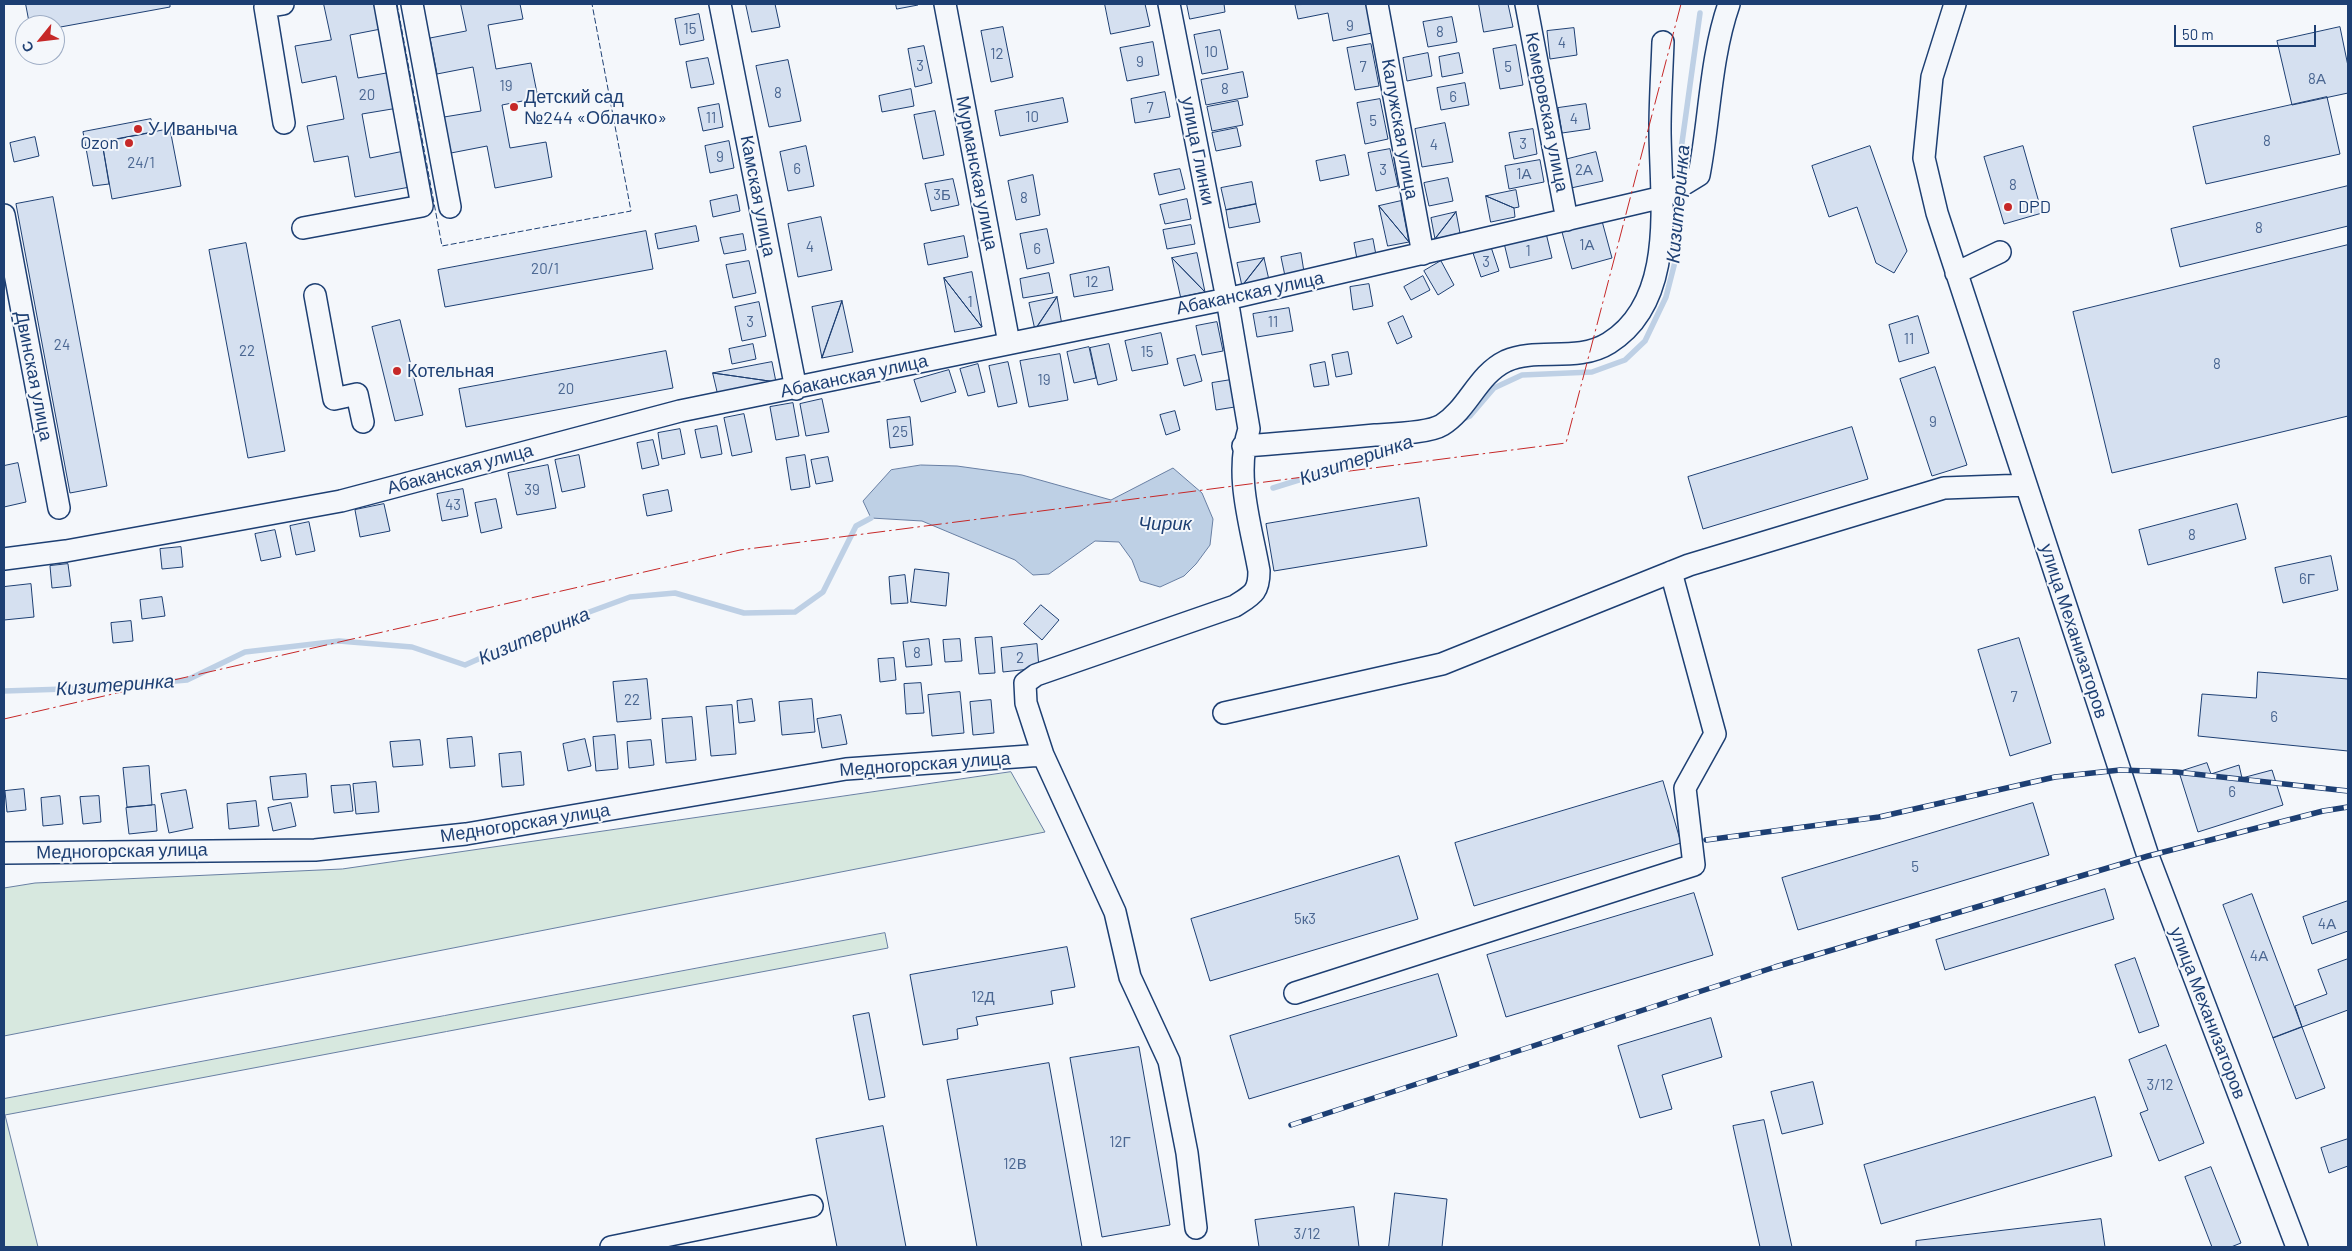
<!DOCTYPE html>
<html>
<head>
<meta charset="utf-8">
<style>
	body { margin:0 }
	#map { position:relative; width:2352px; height:1251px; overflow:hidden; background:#f4f7fb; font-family:Barlow,sans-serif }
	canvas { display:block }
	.frame { position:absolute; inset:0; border:5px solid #1d3f73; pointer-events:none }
	.north { position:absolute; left:15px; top:15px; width:50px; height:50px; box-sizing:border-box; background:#f4f7fb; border:1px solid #9eadc5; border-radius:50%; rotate:241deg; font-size:14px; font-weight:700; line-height:20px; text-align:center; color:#1d3f73 }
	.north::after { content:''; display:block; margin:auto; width:18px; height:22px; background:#c62828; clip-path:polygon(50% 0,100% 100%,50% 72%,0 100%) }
	.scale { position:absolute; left:2174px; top:25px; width:142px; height:22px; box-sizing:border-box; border:2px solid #1d3f73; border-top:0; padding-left:6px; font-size:15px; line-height:18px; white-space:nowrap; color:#1d3f73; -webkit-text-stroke:4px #f4f7fb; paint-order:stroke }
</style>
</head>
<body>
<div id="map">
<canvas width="2352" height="1251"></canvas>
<div class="frame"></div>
<div class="north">С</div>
<div class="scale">50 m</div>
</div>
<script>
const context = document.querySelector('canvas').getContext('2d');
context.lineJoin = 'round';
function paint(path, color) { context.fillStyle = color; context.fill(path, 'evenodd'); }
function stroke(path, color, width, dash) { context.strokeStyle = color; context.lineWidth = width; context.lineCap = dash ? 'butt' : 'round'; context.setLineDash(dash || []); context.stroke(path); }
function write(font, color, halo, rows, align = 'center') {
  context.font = font + ' Barlow,sans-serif'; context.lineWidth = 4; context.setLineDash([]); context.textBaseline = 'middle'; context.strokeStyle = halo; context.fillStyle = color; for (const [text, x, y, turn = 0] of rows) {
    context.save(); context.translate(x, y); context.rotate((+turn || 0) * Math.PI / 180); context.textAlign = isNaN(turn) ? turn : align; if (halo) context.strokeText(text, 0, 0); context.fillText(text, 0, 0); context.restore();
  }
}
const green = new Path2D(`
	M1011,772l34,60 -1041,204v-148l31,-5 307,-14z
	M885,933l3,15 -883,167 33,132h-34v-148z`);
paint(green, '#d7e8df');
stroke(green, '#687fa3', 1);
const water = new Path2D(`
	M921,465l36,1 65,9 89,25 62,-32 29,25 11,26 -3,26 -14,19 -12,12 -24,11 -20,-6 -8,-21 -13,-18 -24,-1 -46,33 -16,1 -18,-15 -93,-39 -51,-3 -8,-17 28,-31z`);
paint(water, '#bed0e5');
stroke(water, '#687fa3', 1);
stroke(new Path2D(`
	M1680,180v-23l20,-144
	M1461,420l9,-4 24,-28 28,-13 70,-3 33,-12 20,-19 21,-44 10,-39 4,-66
	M1273,488l116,-36 24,-11
	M4,691l92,-3 91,-8 58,-28 94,-11 73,6 53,18 97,-43 68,-25 45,-4 69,20 51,-1 28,-20 33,-66 15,-8`), '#bed0e5', 5.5);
const building = new Path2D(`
	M26,4h144v3l-115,21v-3h-25z
	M324,4h57l5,24 -36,7 8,43 34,-6 6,36 -36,6 8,44 34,-7 6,36 -55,10 -7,-41 -34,6 -7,-36 37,-7 -8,-43 -34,7 -7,-37 36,-6z
	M461,4h59l3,15 -35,6 8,44 35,-6 7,35 -36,7 8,43 36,-6 6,35 -57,11 -8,-42 -36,7 -7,-36 37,-6 -8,-44 -36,7 -7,-36 36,-7z
	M746,4h29l5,23 -28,5z
	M896,4h22v1l-21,4z
	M1105,4h40l5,22 -39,8z
	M1187,4h37l1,8 -35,7z
	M1366,4l6,29 -39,8 -5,-28 -30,6 -3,-14z
	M1479,4h29l5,23 -29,5z
	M699,14l5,26 -24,5 -5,-26z
	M1452,17l5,25 -29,5 -5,-25z
	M1003,27l10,50 -22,5 -10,-51z
	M2340,27l8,39v27l-56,12 -15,-64z
	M1574,28l3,27 -27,4 -3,-28z
	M1220,30l8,39 -26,5 -8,-39z
	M1153,42l6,33 -32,6 -7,-33z
	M1371,44l8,42 -24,4 -8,-42z
	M1516,45l7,40 -23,4 -7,-40z
	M924,46l8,37 -17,4 -7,-38z
	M1428,53l4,23 -25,5 -4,-23z
	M1459,53l4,20 -21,4 -3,-20z
	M708,58l6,26 -23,4 -5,-26z
	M788,60l13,61 -32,6 -13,-61z
	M1243,72l5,25 -42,8 -5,-25z
	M1465,83l4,22 -28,5 -4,-22z
	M911,89l3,17 -32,6 -3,-16z
	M1165,92l5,25 -35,6 -4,-24z
	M2327,97l13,57 -134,30 -13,-57z
	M1063,98l5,24 -68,14 -5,-25z
	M1380,99l8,40 -23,5 -8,-41z
	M1238,101l5,24 -31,6 -5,-24z
	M719,104l4,23 -20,4 -5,-23z
	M1586,104l4,25 -28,4 -4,-25z
	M935,111l9,44 -21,4 -9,-44z
	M151,119l3,13 -52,10 7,42 -16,2 -10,-54z
	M1445,123l8,39 -31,5 -7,-38z
	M1237,128l4,18 -25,5 -4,-18z
	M170,129l11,57 -69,13 -10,-57z
	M1533,129l4,25 -23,5 -5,-26z
	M35,137l4,19 -25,6 -4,-19z
	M729,141l5,27 -24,5 -5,-27z
	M806,146l8,40 -26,5 -8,-39z
	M1870,146l37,105 -13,22 -18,-10 -19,-56 -28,10 -17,-51z
	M2023,146l19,67 -38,11 -20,-67z
	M1390,149l8,37 -22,5 -8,-38z
	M1596,152l7,29 -32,7 -7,-28z
	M1345,155l4,20 -29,6 -4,-20z
	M1540,160l4,22 -35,7 -4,-23z
	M1180,169l5,20 -26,6 -5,-21z
	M1033,175l7,40 -24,5 -8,-39z
	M1448,178l5,23 -24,5 -5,-23z
	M953,179l6,26 -28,6 -6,-27z
	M1252,182l4,22 -30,6 -5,-22z
	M2348,186v40l-168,41 -9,-38z
	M1516,190l3,17 -5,1 -28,-12z
	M737,195l3,16 -27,6 -3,-16z
	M1486,196l28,12 1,9 -24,5z
	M53,197l54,289 -37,7 -54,-289z
	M1187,199l4,20 -26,5 -5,-19z
	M1401,201l8,41 -30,-36z
	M1256,204l4,18 -31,6 -3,-18z
	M1379,206l30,36 -21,4z
	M1456,212l-21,27 -4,-21z
	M1456,212l4,21 -25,6z
	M821,217l11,53 -34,7 -10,-53z
	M1602,221l10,37 -40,11 -10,-37z
	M1191,225l4,19 -28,5 -4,-19z
	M696,226l3,15 -41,8 -3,-15z
	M1047,229l7,34 -27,6 -7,-35z
	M646,231l7,38 -208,38 -7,-37z
	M1546,233l6,25 -42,10 -6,-25z
	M743,234l3,16 -22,4 -4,-16z
	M964,236l4,21 -40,8 -4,-21z
	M1373,239l3,16 -19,4 -3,-16z
	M246,243l39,208 -37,7 -39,-208z
	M2348,245v171l-236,57 -39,-161z
	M1491,247l8,24 -18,6 -8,-24z
	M1197,253l8,39 -33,-34z
	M1301,253l3,19 -19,4 -4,-19z
	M1172,258l33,34 -24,5z
	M1264,258l-22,28 -5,-23z
	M1264,258l5,22 -27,6z
	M749,261l7,32 -23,5 -7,-33z
	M1441,261l13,24 -16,10 -14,-24z
	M1109,267l4,23 -39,7 -4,-22z
	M972,272l10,55 -38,-49z
	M1049,273l4,20 -30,5 -3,-19z
	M1423,276l7,14 -19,10 -7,-13z
	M944,278l38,49 -27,5z
	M1369,284l4,22 -20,4 -3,-23z
	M1057,297l5,28 -27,5z
	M1057,297l-22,33 -6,-27z
	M842,301l-20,57 -10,-51z
	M842,301l11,51 -31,6z
	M759,302l7,34 -24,5 -7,-34z
	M1289,308l4,23 -36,6 -4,-23z
	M1403,316l9,21 -15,7 -9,-21z
	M1918,316l11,37 -30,9 -10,-37z
	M400,320l23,95 -28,6 -23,-94z
	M1217,322l6,29 -21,4 -6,-29z
	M1161,333l7,31 -36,7 -7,-30z
	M753,344l3,15 -24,5 -3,-15z
	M1109,344l8,36 -19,5 -8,-37z
	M1089,347l7,31 -22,5 -7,-31z
	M666,351l7,37 -207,39 -7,-38z
	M1348,352l4,22 -16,3 -4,-22z
	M1060,354l8,46 -39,7 -9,-46z
	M1195,355l7,26 -18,5 -7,-27z
	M772,362l4,20 -63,-9z
	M1008,362l9,41 -19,4 -9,-41z
	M1325,362l4,23 -15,2 -4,-22z
	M978,364l7,28 -17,4 -8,-27z
	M1935,367l32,98 -35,11 -32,-97z
	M949,370l7,22 -35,10 -7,-22z
	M713,373l63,9 -58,12z
	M1237,379l4,27 -25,4 -4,-27z
	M822,399l7,33 -23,4 -6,-32z
	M793,403l6,33 -23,4 -6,-33z
	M1175,411l5,19 -14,5 -6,-20z
	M744,414l8,38 -20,4 -8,-38z
	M910,417l3,28 -23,3 -3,-28z
	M717,426l5,28 -21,4 -6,-28z
	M1852,427l16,52 -165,50 -15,-52z
	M680,429l5,25 -23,5 -4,-26z
	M653,440l6,25 -17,4 -5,-26z
	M579,455l6,32 -23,5 -7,-32z
	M805,455l5,32 -19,3 -5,-32z
	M828,457l5,24 -17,3 -5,-24z
	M18,463l8,39 -22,5v-41z
	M548,465l8,43 -39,7 -9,-42z
	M463,489l5,27 -26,5 -5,-27z
	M668,490l4,21 -25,5 -4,-21z
	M1419,498l8,48 -153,25 -8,-47z
	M496,499l6,29 -21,5 -6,-30z
	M384,504l6,27 -30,6 -5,-27z
	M2237,504l9,35 -98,26 -9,-35z
	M309,522l6,29 -19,4 -6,-29z
	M275,530l6,27 -20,4 -6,-27z
	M181,547l2,20 -21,2 -2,-20z
	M2331,556l7,34 -55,13 -8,-35z
	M68,564l3,22 -19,2 -2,-22z
	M915,569l34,4 -3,33 -35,-4z
	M905,575l3,28 -17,1 -2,-27z
	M31,584l3,33 -30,3v-33z
	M162,597l3,19 -23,3 -2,-19z
	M1041,605l18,15 -17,20 -18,-16z
	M131,621l2,20 -20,2 -2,-20z
	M992,637l3,36 -16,1 -4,-36z
	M2019,638l32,105 -41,13 -32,-106z
	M929,639l3,26 -26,2 -3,-25z
	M960,639l2,22 -17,1 -2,-22z
	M1037,644l2,24 -36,4 -2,-24z
	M894,658l2,22 -16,2 -2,-23z
	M2258,672l90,7v72l-150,-15 4,-42 54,4z
	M647,679l4,40 -34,3 -4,-40z
	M921,683l3,30 -18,1 -2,-30z
	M960,692l4,41 -32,3 -4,-41z
	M752,699l3,22 -16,2 -2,-22z
	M812,699l3,33 -33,3 -3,-33z
	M991,700l3,33 -21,2 -3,-33z
	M732,705l4,49 -25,2 -5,-49z
	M841,715l6,29 -25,4 -5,-29z
	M692,717l4,43 -30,3 -4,-44z
	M615,735l3,34 -22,2 -3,-34z
	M472,737l3,29 -25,2 -3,-29z
	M585,739l6,27 -23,5 -5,-27z
	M420,740l3,25 -30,2 -3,-25z
	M651,740l3,25 -25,3 -2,-26z
	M521,752l3,33 -22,2 -3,-33z
	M2207,763l4,11 28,-9 3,13 30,-8 11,35 -85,27 -19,-60z
	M149,766l3,39 -25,2 -4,-39z
	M306,774l2,23 -35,3 -3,-23z
	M1663,781l18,62 -207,63 -19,-63z
	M376,782l3,30 -23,2 -3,-30z
	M350,785l3,26 -19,2 -3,-27z
	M24,789l2,21 -19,2 -2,-21z
	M186,790l7,38 -24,5 -8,-39z
	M60,796l3,28 -20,2 -2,-28z
	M99,796l2,26 -18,2 -3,-27z
	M256,801l3,25 -30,3 -2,-25z
	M291,803l5,23 -23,5 -5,-23z
	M2033,803l16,52 -251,75 -16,-52z
	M155,805l2,26 -28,3 -3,-26z
	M1399,856l19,63 -208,62 -19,-62z
	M2105,889l9,30 -169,51 -9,-30z
	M1694,893l19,62 -207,62 -19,-62z
	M2252,894l50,133 -29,11 -50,-133z
	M2348,901v30l-36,13 -9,-27z
	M1067,947l8,40 -24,4 2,13 -77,13 2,8 -21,4 1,10 -35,6 -13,-70z
	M2135,958l24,68 -20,7 -24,-68z
	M2348,959v51l-46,17 -7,-21 32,-12 -9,-24z
	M1438,974l19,62 -208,63 -19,-63z
	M869,1013l16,84 -16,3 -16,-84z
	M1711,1018l11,39 -60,18 10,34 -32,9 -22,-72z
	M2302,1027l23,61 -29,11 -23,-61z
	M2166,1045l38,98 -45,18 -19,-48 8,-3 -19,-50z
	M1139,1047l31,178 -68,12 -32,-179z
	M1049,1063l33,184h-105l-30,-167z
	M1813,1082l10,42 -41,10 -11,-42z
	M2095,1097l17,59 -231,68 -17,-59z
	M1764,1120l28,127h-32l-27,-121z
	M883,1126l23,121h-69l-21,-108z
	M2348,1139v27l-19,7 -8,-25z
	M2211,1167l30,76 -10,4h-19l-27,-70z
	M1395,1193l52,6 -5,48h-53z
	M1354,1207l5,40h-100l-4,-27z
	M2101,1219l4,28h-189v-6z`);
paint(building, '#d5e0f0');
stroke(building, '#1d3f73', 1);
const minor = new Path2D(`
	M283,4l-18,3 19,116
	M412,4l38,203
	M720,4l76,385
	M945,4l64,339
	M1169,4l58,295 22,130c-15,47 2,96 10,142 0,22 -7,24 -24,35l-199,69 -11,8 1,20 17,52 72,157 15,65 39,84 18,92 9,75
	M1377,4l46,250
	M1526,4l41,216
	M1955,4l-23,73 -8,81 13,55 211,643 149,391
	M4,215l55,293
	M303,228l119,-22 -37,-202
	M1956,273l44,-21
	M315,295l19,104 23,-5 6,28
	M1243,446c44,-3 88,-7 132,-11 17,-1 54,-2 67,-10 27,-17 35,-50 64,-64 31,-14 71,2 103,-18 69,-43 51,-146 51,-214 0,-29 2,-58 3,-87
	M4,559l62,-8 275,-50 339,-90 547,-112 436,-102 36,-22c11,-57 11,-116 30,-171
	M1224,713l218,-49 247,-99 255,-77 82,-3
	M4,853l311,-3 151,-16 380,-65 197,-14
	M1295,993l399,-128 -9,-77 30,-54 -44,-162
	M611,1247l201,-41`);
stroke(minor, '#1d3f73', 24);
stroke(minor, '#f4f7fb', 21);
const rail = new Path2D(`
	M1706,840l173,-23 176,-40 65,-7 56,2 172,19
	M1291,1125l484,-158 373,-111 175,-45 25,-4`);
stroke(rail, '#1d3f73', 5.5);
stroke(rail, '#f4f7fb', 4, [11]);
stroke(new Path2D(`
	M397,4l45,242 189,-35 -39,-207`), '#1d3f73', 1, [6, 2.5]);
stroke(new Path2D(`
	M4,719l736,-169 826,-107 115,-439`), '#c62828', 1, [18, 4, 2.5, 4]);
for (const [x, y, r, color] of [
	[514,107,5,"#c62828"],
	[138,129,5,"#c62828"],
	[129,143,5,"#c62828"],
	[2008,207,5,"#c62828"],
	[397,371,5,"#c62828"]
]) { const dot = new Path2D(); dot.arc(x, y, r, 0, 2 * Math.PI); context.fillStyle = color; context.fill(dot); stroke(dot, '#f4f7fb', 2); }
write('15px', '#4b6792', null, [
	["9",1350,26],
	["15",690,29],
	["8",1440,32],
	["4",1562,43],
	["10",1211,52],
	["12",997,54],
	["9",1140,62],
	["3",920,66],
	["7",1363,67],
	["5",1508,67],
	["8А",2317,79],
	["19",506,86],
	["8",1225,89],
	["8",778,93],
	["20",367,95],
	["6",1453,97],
	["7",1150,108],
	["10",1032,117],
	["11",711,118],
	["4",1574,119],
	["5",1373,121],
	["8",2267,141],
	["3",1523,144],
	["4",1434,145],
	["9",720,157],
	["24/1",141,163],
	["6",797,169],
	["3",1383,170],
	["2А",1584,170],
	["1А",1524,174],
	["8",2013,185],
	["3Б",942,195],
	["8",1024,198],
	["8",2259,228],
	["1А",1587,245],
	["4",810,247],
	["6",1037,249],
	["1",1528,251],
	["3",1486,262],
	["20/1",545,269],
	["12",1092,282],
	["1",970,302],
	["3",750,322],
	["11",1273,322],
	["11",1909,339],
	["24",62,345],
	["22",247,351],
	["15",1147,352],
	["8",2217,364],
	["19",1044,380],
	["20",566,389],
	["9",1933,422],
	["25",900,432],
	["39",532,490],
	["43",453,505],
	["8",2192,535],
	["6Г",2307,579],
	["8",917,653],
	["2",1020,658],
	["7",2014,697],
	["22",632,700],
	["6",2274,717],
	["6",2232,792],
	["5",1915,867],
	["5к3",1305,919],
	["4А",2327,924],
	["4А",2259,956],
	["12Д",983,997],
	["3/12",2160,1085],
	["12Г",1120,1142],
	["12В",1015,1164],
	["3/12",1307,1234]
]);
write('18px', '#1d3f73', '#f4f7fb', [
	["Детский сад",524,97],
	["№244 «Облачко»",524,118],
	["У Иваныча",148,129],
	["Ozon",119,143,"right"],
	["DPD",2018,207],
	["Котельная",407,371]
], 'left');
write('18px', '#1d3f73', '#f4f7fb', [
	["Кемеровская улица",1547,112,79],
	["Калужская улица",1400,129,80],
	["улица Глинки",1198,151,79],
	["Мурманская улица",977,173,79],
	["Камская улица",758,196,79],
	["Абаканская улица",1250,293,-12],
	["Двинская улица",34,376,79],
	["Абаканская улица",854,376,-12],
	["Абаканская улица",460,469,-15],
	["улица Механизаторов",2074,631,72],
	["Медногорская улица",925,764,-4],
	["Медногорская улица",525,823,-9],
	["Медногорская улица",122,851,-1],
	["улица Механизаторов",2208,1013,69]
]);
write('italic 19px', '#1d3f73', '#f4f7fb', [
	["Кизитеринка",1678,204,-85],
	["Кизитеринка",1356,460,-19],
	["Чирик",1165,524],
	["Кизитеринка",534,636,-23],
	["Кизитеринка",115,685,-4]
]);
</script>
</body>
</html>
